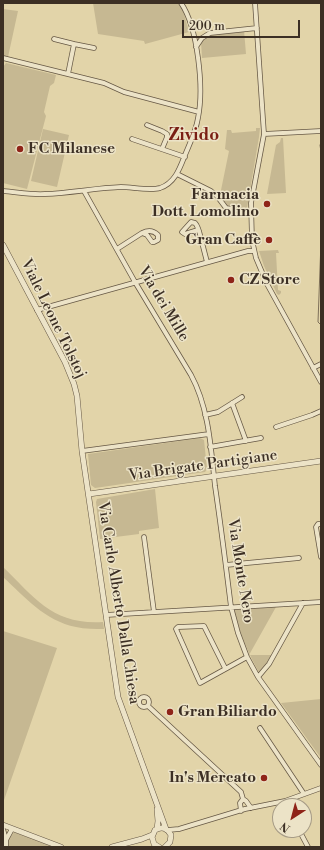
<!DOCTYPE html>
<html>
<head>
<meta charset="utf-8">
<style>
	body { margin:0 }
	#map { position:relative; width:324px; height:850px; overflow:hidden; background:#e2d4a9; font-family:"Libre Bodoni",serif }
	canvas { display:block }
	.frame { position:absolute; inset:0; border:4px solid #3c2f24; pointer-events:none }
	.north { position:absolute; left:272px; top:798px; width:40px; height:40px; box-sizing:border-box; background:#ece3c7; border:1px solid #a69b86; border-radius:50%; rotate:216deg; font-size:11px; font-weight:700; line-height:16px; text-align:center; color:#3c2f24 }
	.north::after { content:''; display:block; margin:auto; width:14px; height:18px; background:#8f2418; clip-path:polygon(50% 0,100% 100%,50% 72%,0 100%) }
	.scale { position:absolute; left:182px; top:20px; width:118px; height:18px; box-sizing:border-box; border:2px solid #3c2f24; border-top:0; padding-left:5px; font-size:12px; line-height:14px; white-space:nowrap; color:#3c2f24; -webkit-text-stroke:3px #ece3c7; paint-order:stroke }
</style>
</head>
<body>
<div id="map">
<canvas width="324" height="850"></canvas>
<div class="frame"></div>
<div class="north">N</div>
<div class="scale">200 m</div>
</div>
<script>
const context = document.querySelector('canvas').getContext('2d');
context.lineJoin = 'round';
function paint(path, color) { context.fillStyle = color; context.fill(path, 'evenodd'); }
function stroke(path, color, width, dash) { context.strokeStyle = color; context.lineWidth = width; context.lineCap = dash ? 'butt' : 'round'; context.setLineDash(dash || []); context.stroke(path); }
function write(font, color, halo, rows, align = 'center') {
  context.font = font + ' "Libre Bodoni",serif'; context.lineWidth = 3; context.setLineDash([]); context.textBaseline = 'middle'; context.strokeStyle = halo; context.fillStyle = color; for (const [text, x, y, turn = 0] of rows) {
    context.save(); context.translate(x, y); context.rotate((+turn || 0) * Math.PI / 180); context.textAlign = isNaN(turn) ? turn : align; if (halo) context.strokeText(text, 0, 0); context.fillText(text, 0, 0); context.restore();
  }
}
paint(new Path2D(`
	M93,3h88l8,29 -44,12 -1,-3 -46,-7z
	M3,9l15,2 -10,46 -5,-1z
	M244,30l2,24 -44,4 -1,-16 5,-6z
	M6,63l50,12 -2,8 -4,3 -6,26 2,4 -19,73 -24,-6v-116z
	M256,128h4l-1,9 -12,71 -20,-3 -7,-10 9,-44 -4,-2 2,-19h4l1,3 24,-2z
	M43,129l26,6 -12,52 -26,-6z
	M281,138h2l3,55 -19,1 9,-49 4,-3z
	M278,250l1,3h-3l2,37 3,1v2l-2,2 -2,-1 -13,-28 -5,-15z
	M200,438l4,2 3,29 -2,3 -110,16 -4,-3 -3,-31z
	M155,489l4,39 -20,3v3l-39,5 -4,-37 1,-3z
	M3,567c33,32 50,58 100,55l1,7c-9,0 -19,0 -28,-2 -31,-6 -51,-30 -73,-50z
	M276,607l-27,48h25l-14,19c-12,-21 -20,-40 -26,-64z
	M3,631l54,17 -54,155z
	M321,699v59l-40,-55z
	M14,832l42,15h-48v-6z`), '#c6b892');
stroke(new Path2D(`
	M320,145l1,7
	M321,242l-3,80 3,3`), '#7e7059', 1);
const minor = new Path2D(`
	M255,3l9,131 -13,69 1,37 4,18 11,26 54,98
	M54,39l20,5 -6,30
	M74,44l20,4
	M196,47l6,-9 8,-5 47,-5
	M3,58l101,25 20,9 75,20
	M147,125l15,6 5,3v3l-5,12
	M264,134l57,-3
	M132,139l53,18
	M177,174l34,17 6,5 9,12 25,4
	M3,191c14,1 28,4 42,3 26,-1 51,-6 76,-7 11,0 29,4 39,1 15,-5 20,-20 25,-33 5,-12 11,-24 13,-37 6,-30 0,-90 -17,-115
	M84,191l51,91 56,93c18,33 20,74 24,111 6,40 11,81 16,121l7,26 9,24 11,20 63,88
	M198,230l-13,4 -3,-2 9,-10 4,1c2,2 3,5 4,8l8,31
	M117,249l25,-16 5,2 5,7h2l4,-2v-5c-5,-5 -10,-5 -16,-2
	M37,310l211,-59h6
	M313,368l8,-4
	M232,403l14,38
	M205,415l13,-3 24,-15
	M276,427l36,-12 9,-4
	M210,447l51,-9
	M82,451l127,-17
	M321,524h-3l-2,3 5,30
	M144,537l10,75
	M226,565l73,-7
	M106,615l215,-13
	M225,668l-21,-42 -26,1 -2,2 24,54 47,-26
	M258,677l11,-13 34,-61
	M139 702a5 5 0 1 1 10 0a5 5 0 1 1-10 0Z
	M148,706l93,86 2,7
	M260,728l44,66
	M243,799l3,2 5,7
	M241,811l-1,-8 3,-4
	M3,829l3,11
	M168,830l11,-1 66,-20 40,-8 36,-13
	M299,830l9,17
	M6,847v-7l6,-11`);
const tertiary = new Path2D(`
	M3,245l62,117 9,22 3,12 5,55 36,246 48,132
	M89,494l232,-33
	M3,825l58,22
	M157,829l1,-8 -1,-12
	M112,847l30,-8 10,-4
	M159,847l-5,-3 -2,-7 3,-7c7,-4 12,-2 16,5l-1,7 -5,5`);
stroke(minor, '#665845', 5.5);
stroke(tertiary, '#665845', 6);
stroke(minor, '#ece3c7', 4);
stroke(tertiary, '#ece3c7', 5);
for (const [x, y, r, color] of [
	[20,149,4,"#8f2418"],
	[267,204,4,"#8f2418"],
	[269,240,4,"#8f2418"],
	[231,280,4,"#8f2418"],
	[170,712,4,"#8f2418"],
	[264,778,4,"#8f2418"]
]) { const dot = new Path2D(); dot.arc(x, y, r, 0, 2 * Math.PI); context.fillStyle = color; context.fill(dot); stroke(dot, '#ece3c7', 1.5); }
write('bold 15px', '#3c2f24', '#ece3c7', [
	["FC Milanese",28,149],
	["Farmacia",259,195,"right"],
	["Dott. Lomolino",259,212,"right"],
	["Gran Caffè",261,240,"right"],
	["CZ Store",239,280],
	["Gran Biliardo",178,712],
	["In's Mercato",256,778,"right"]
], 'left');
write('15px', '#3c2f24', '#ece3c7', [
	["Via dei Mille",163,304,59],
	["Viale Leone Tolstoj",53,319,64],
	["Via Brigate Partigiane",203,466,-8],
	["Via Monte Nero",240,571,81],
	["Via Carlo Alberto Dalla Chiesa",118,603,81]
]);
write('bold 17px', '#7a1f14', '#ece3c7', [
	["Zivido",194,136]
]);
</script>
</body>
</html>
